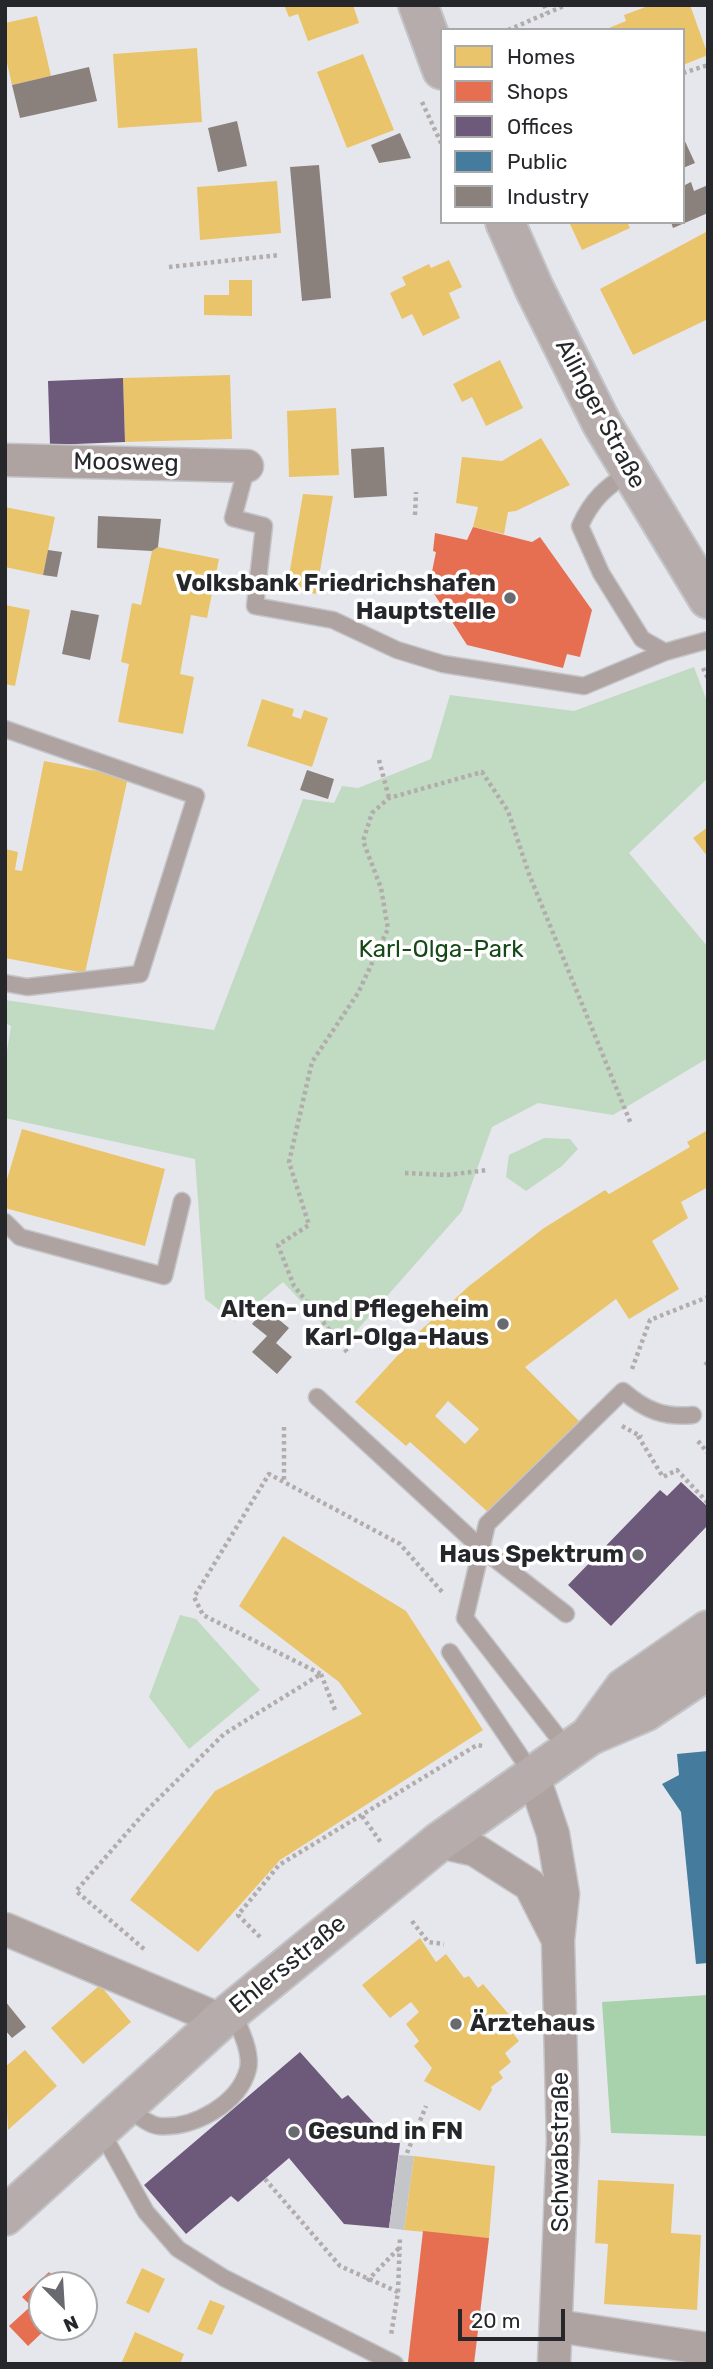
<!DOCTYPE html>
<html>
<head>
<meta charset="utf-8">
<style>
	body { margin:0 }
	#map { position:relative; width:713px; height:2369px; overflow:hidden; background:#e6e7ec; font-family:Rubik,sans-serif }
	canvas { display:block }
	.frame { position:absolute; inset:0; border:7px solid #26272b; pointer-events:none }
	.legend { position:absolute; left:440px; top:28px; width:245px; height:196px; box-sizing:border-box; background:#fff; border:2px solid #a8a9aa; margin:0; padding:9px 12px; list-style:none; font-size:21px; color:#26272b }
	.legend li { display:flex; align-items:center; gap:14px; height:35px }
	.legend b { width:35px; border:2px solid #a8a9aa }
	.north { position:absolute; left:28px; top:2271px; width:70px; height:70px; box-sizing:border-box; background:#fff; border:2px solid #a8a9aa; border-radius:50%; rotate:156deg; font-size:19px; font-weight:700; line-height:28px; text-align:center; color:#26272b }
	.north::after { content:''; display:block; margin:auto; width:24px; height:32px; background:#696a6f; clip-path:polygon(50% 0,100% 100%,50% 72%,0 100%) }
	.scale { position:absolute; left:458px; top:2309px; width:107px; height:32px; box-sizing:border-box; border:4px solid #26272b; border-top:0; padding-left:9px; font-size:21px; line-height:24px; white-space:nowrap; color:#26272b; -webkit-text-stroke:5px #fff; paint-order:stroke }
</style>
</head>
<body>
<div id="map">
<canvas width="713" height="2369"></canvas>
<div class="frame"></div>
<ul class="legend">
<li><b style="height:19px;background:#e9c46a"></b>Homes</li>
<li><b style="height:19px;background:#e76f51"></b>Shops</li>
<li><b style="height:19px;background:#6d597a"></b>Offices</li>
<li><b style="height:19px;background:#457b9d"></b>Public</li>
<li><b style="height:19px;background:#8a817c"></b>Industry</li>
</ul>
<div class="north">N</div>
<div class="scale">20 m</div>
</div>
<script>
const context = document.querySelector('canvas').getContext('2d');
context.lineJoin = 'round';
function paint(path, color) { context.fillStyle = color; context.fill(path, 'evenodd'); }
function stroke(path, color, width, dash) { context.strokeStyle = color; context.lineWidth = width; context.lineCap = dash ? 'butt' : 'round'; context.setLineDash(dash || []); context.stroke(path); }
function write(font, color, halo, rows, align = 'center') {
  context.font = font + ' Rubik,sans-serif'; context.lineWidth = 7; context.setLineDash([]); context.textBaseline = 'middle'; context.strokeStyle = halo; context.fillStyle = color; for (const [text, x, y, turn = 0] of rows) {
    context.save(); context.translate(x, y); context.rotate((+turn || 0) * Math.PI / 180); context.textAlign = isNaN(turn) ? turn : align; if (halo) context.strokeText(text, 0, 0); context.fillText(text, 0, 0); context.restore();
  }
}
paint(new Path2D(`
	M694,667l14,37v74l-79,75 79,94v111l-95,57 -75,-12 -46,24 -30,84 -119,135 -60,-64 -48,40 -30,-23 -10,-140 -190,-41v-55l6,-37 -6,-3v-23l209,30 89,-231 31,4 8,-17 16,2 73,-29 19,-64 124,16z
	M544,1138l26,1 8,10 -16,17 -36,25 -20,-14 3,-22z
	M180,1615l16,4 64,71 -71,59 -40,-52z`), '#c1dac2');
paint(new Path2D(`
	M708,1995v141l-97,-3 -9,-131z`), '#a8d2ab');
paint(new Path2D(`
	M284,5h69l6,18 -51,18 -10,-27 -9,3z
	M651,5h39l18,50 -25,10v-35h-79l22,-9 -2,-6z
	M37,16l14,60 -39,9 -7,-31v-31z
	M197,48l5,74 -84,6 -5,-74z
	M363,54l31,76 -47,18 -30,-76z
	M277,181l4,52 -81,7 -3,-53z
	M569,222h58l3,6 -48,22z
	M706,232l2,87 -75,36 -33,-66z
	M449,260l13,27 -13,6 11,25 -37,18 -11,-22 -10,5 -12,-26 16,-8 -4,-8 27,-13 2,4z
	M229,280h23v36l-48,-1v-20h25z
	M500,360l23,48 -37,18 -14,-29 -10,5 -9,-18z
	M230,375l2,64 -107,3 -2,-64z
	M336,408l3,67 -50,2 -2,-66z
	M541,438l29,47 -54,26 -8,1 -4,22 -31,-7 5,-20 -22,-4 6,-46 40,4z
	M303,494l30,2 -17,98 -29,-7z
	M5,507l50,10 -12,58 -38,-8z
	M158,547l61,12 -12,59 -16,-3 -11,59 14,3 -11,57 -65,-12 11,-58 -8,-2 11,-59 9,2 11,-54z
	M5,605l25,5 -15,76 -10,-2z
	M262,699l32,10 -2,7 9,3 3,-9 24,8 -16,49 -65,-21z
	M44,761l84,16 -43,196 -80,-15v-109l13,3 -3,18 7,1z
	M708,827v30l-15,-19z
	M22,1129l143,40 -20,77 -140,-38v-22z
	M708,1130v57l-27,15 7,16 -36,23 27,48 -50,30 -13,-20 -91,68 56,56 -92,90 -79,-71 -4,4 -51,-44 66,-72 48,-44 75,-58 61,-38 4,4 81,-47 -3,-5zM448,1401l31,28 -14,15 -30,-28z
	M283,1536l123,75 77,119 -203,130 -82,92 -68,-52 85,-109 147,-77 -23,-32 -100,-76z
	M420,1938l16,24 10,-8 18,24 5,-2 9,12 5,-4 29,34 -7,6 14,17 -14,12 6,9 -12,10 4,6 -12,9 1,3 -12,21 -56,-30 8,-13 -18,-22 5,-5 -13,-17 13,-12 -8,-10 -21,16 -28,-33z
	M100,1985l31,37 -48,42 -32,-36z
	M25,2050l32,36 -49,44 -3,-63z
	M414,2156l81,10 -6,72 -85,-8z
	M598,2180l76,4 -3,49 30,2 -4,75 -93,-6 4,-60 -13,-1z
	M142,2268l23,11 -16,34 -23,-10z
	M210,2300l15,6 -13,29 -15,-6z
	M135,2332l49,22 -4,10h-59z`), '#e9c46a');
paint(new Path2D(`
	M473,527l59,15 8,-5 52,73 -12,47 -13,-3 -4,14 -96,-23 -38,-59 7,-34 -3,-1 2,-18 32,7z
	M423,2231l66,7 -15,126 -66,-2z
	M49,2272l12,13h-19v42h6l-20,19 -19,-20 22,-20 -9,-9z`), '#e76f51');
paint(new Path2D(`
	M123,378l2,64 -75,3 -2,-64z
	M681,1482l27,25v18l-97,101 -43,-41 92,-95 7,6z
	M300,2052l42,47 6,-4 45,48h7l-11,85 -45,-4 -55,-66 -51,44 -7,-6 -45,38 -42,-49z`), '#6d597a');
paint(new Path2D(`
	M708,1751v212l-12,1 -15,-152 -19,-28 17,-9 -2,-21z`), '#457b9d');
paint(new Path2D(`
	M89,67l8,34 -77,17 -8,-33z
	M237,121l10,45 -29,6 -10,-44z
	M400,133l11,25 -32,5 -8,-18z
	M683,137l12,26 -12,5z
	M319,165l12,133 -29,3 -12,-134z
	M691,182l3,9 14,-6v28l-35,15 -2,-6h12v-36z
	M384,447l3,49 -33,2 -3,-49z
	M98,516l63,3 -3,28 -6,4 -55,-3z
	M48,550l14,2 -5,25 -14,-2z
	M71,610l28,5 -9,45 -28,-6z
	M307,770l27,9 -6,20 -28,-9z
	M265,1308l24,20 -13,15 16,14 -15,17 -25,-22 15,-16 -15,-12z
	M5,2001l21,26 -14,11 -7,-8z`), '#8a817c');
paint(new Path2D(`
	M399,2155l15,1 -10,74 -15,-2z`), '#c4c5c9');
const lane = new Path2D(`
	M247,466l-14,52 31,8 -9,80 78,14 64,30 46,14 141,22 81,-34
	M630,472c-24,15 -38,27 -50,54l21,47 41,66 23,13 43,-12
	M5,729l191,67 -56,178 -113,13 -22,-4
	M5,1222l15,15 144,39 18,-75
	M317,1397l165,152 84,65
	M450,1652l83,123
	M568,1750l-103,-132 22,-94 136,-133c22,19 41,27 70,24
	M126,2107c9,6 22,18 33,19 34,3 80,-22 89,-57 4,-17 -9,-42 -15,-57
	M100,2129l46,83 32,37 46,29 171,86`);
const street = new Path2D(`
	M5,460l242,6
	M533,1775l20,59 10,60 -5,46 5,201 -9,223
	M439,1842l36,8 55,35 28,55
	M5,1929l216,91
	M557,2326l151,23`);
const secondary = new Path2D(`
	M418,5l24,65
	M505,222l29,66 68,136 106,175
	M589,1736l35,-48 84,-58
	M5,2216l216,-196 218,-178 150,-106 56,-24 63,-42`);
stroke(lane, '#c4c5c8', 19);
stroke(street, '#c4c5c8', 35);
stroke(secondary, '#c4c5c8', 42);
stroke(new Path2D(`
	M544,5l3,8
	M508,30l58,-25
	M683,73l25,-8
	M422,102l20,43
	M169,267l111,-12
	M415,515l1,-23
	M703,668l5,11
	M379,760l10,38
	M405,1173l42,2 41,-5
	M347,1352l-53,-66 -16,-41 31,-20 -20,-63 23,-100 46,-69 30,-64 -7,-41 -18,-47 9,-28 17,-15 93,-26 26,39 21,63 102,250
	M705,1365l3,-3
	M632,1369l18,-49 58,-23
	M622,1426l20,11
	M284,1427v55
	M638,1436l25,41 14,-7 31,33
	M698,1441l10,12
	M321,1674l14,36
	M362,1816l20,28
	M412,1921l16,21 16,2
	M260,1937l-22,-22 41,-50 198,-120 6,1
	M144,1949l-68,-58 70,-80 78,-77 97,-60 -118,-59 -9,-18 75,-123 131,70 44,50
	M407,2153l19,-47
	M265,2179l75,87 58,26 -7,43
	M367,2281l32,-33
	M398,2292l2,-55`), '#b2acac', 4.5, [3.5, 3.5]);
stroke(lane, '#afa3a2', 16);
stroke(street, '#afa3a2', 32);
stroke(secondary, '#b6acac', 38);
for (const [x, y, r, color] of [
	[510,598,7,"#696a6f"],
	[503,1324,7,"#696a6f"],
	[638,1555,7,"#696a6f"],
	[456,2024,7,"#696a6f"],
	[294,2132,7,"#696a6f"]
]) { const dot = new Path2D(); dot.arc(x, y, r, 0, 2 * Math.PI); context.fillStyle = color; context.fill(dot); stroke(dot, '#fff', 2.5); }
write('24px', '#26272b', '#fff', [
	["Ailinger Straße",600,414,62],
	["Moosweg",126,463,1],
	["Ehlersstraße",288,1965,-39],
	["Schwabstraße",561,2152,-90]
]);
write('bold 24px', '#26272b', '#fff', [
	["Volksbank Friedrichshafen",496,584],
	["Hauptstelle",496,612],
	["Alten- und Pflegeheim",489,1310],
	["Karl-Olga-Haus",489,1338],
	["Haus Spektrum",624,1555],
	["Ärztehaus",470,2024,"left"],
	["Gesund in FN",308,2132,"left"]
], 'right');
write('24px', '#164918', '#fff', [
	["Karl-Olga-Park",441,950]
]);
</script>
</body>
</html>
